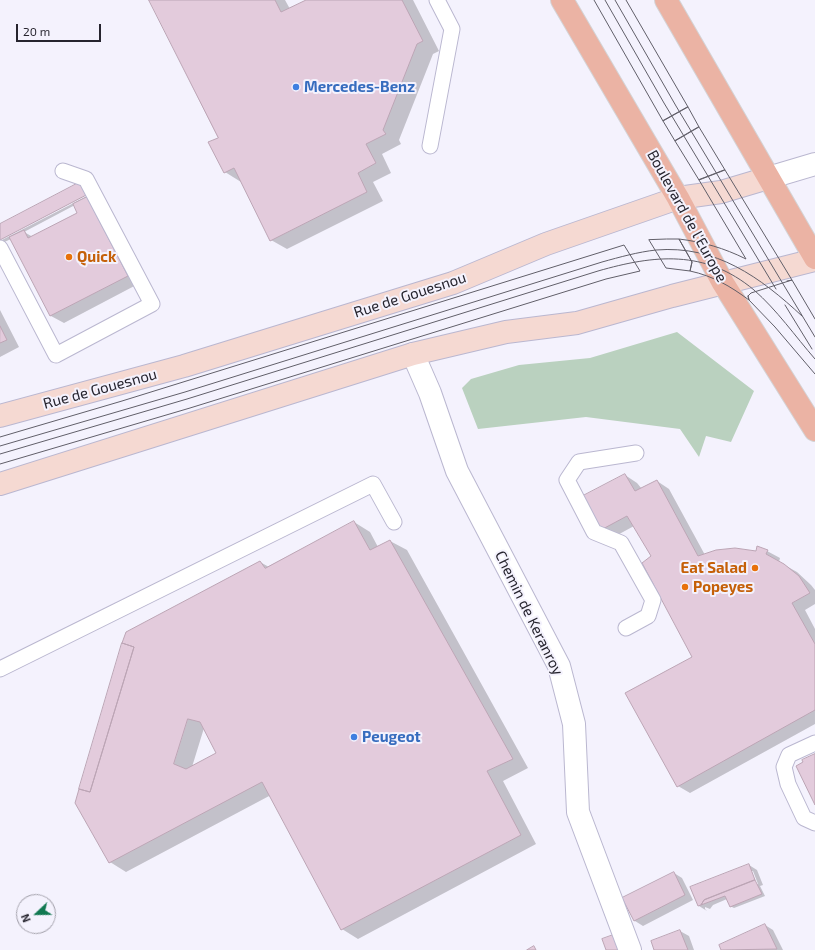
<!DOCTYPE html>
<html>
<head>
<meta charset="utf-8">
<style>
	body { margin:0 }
	#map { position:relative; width:815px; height:950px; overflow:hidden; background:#f4f2fd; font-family:"Exo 2",sans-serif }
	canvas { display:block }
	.north { position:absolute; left:16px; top:894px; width:40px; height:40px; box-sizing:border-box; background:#f4f2fd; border:1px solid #a2a0aa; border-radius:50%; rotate:248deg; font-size:11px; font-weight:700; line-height:16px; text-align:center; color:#26242e }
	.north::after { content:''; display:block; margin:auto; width:14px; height:18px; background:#117851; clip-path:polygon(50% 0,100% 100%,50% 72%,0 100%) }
	.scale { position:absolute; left:16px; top:24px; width:85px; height:18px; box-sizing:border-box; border:2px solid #26242e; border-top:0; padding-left:5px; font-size:12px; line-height:14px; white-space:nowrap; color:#26242e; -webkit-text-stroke:3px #f4f2fd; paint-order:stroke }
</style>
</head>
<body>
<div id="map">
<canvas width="815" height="950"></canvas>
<div class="north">N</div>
<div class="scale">20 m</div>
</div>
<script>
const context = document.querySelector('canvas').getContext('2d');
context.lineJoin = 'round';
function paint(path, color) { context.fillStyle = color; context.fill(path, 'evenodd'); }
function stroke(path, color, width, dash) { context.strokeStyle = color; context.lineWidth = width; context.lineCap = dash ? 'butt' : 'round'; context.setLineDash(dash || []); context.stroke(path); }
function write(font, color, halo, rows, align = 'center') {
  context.font = font + ' "Exo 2",sans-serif'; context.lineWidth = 4; context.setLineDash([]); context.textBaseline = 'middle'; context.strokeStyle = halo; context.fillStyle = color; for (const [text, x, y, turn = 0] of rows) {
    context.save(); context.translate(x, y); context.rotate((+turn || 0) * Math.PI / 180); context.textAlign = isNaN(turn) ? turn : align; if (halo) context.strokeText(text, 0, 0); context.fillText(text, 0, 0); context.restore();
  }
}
paint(new Path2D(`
	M677,332l77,59 -23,51 -25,-6 -7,21 -19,-28 -94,-12 -108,12 -16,-41 9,-9 48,-14 71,-7z`), '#bad1bf');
paint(new Path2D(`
	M150,0h135l5,9 18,-9h105l26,51 -6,3 -34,86 2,4 -19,10 9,19 -18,9 10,19 -96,48 -16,-9 -30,-58 -16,-10 -5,-34z
	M95,192l45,91 -76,40 -13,-7 -40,-77 -11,5v-3zM75,205l4,8 -46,24 -9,-5z
	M0,310l19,37 -19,10z
	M625,475l12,8 5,6 15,-8 12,8 36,66 62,-4 13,7 -1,4 18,10 14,13 4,5v14l-10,6 10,19v95l-125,69 -12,-7 16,-129 -42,-101 -18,-30 -22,12 -13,-7z
	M354,522l16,10 8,15 12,-6 17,9 121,218 -25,13 33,63 -178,95 -16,-10 -71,-134 -145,77 -16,-10 150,-300 9,5zM204,728l13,25 -25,14z
	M749,865l8,5 6,15 -3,1 5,10 -31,12 -4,-2 -3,-7 -14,6 -3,4 -5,-2v2l2,2 -8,-5zM750,871h3l5,13 -2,1z
	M674,873l8,5 11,22 -50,26 -8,-5 -12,-23z
	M765,925l8,5 10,20h-61l-2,-5z
	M680,931l9,5 5,14h-39l-3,-8z`), '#0003');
const building = new Path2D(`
	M149,0h126l6,12 25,-12h96l21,41 -6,3 -34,86 3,4 -20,10 10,19 -18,10 9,19 -97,49 -36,-73 -10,5 -16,-31 10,-4z
	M86,179l6,13 -92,48v-16z
	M87,197l41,79 -78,40 -41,-79 15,-7 4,8 49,-25 -4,-9z
	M0,326l7,14 -7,3z
	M625,474l10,17 22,-11 41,76 18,-6 19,-2 21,3 1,-5 11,4 -2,4 18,10 15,12 11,17 -18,10 23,41v66l-138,77 -52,-94 67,-36 -50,-94 9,-7 -24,-40 -28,15 -18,-34z
	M354,521l16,29 20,-10 123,219 -26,12 34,64 -180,95 -79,-148 -153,81 -34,-60 4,-14 11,3 44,-145 -12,-4 4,-11 134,-71 5,7zM188,719l12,3 16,31 -30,16 -12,-5z
	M122,643l12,4 -44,145 -11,-3z
	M815,754v51l-19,-39 7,-4 -1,-2z
	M749,864l6,16 -51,20 -3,5 -3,1 -8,-19z
	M674,872l11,23 -51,26 -12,-23z
	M755,880l7,14 -32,13 -5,-11 -24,9 3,-5z
	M765,924l12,25 -56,1 -2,-5z
	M680,930l8,20h-34l-3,-9z
	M619,933l5,17h-18l-4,-11z
	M534,946l2,4h-9z`);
paint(building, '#e3cbdc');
stroke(building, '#bca5b5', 1);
const service = new Path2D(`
	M430,146l22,-117 -15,-29
	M0,248l56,107 96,-51 -66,-125 -23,-8
	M626,628l22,-12 5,-16 -32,-57 -27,-11 -27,-52 12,-18 57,-9
	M0,669l373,-185 21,38
	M815,743l-26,12 -5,12 4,17 16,34 11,5`);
const minor = new Path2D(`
	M413,354l17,39 27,78 102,195 15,58 4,88 52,138`);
const tertiary = new Path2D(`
	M768,178l47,-14`);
const secondary = new Path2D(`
	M0,416l184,-50 269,-83 93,-39 132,-46 43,-6 47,-14
	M0,484l413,-130 93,-22 71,-9 95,-27 143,-36`);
const primary = new Path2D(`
	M562,0l116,198 45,85 92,147
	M666,0l149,258`);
stroke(service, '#bab7d0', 17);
stroke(minor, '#bab7d0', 24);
stroke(tertiary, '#bab7d0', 24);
stroke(secondary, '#bab7d0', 24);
stroke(primary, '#d4d3d5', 24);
stroke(service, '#fff', 15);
stroke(minor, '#fff', 22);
stroke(tertiary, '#fff', 22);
stroke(secondary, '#f5d9d2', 22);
stroke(primary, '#ebb3a4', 22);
stroke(new Path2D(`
	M594,0l69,121 25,-14 -62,-107
	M605,0l59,103 112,186
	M615,0l61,106 139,231
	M688,107l11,20 -24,14 -12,-20z
	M699,127l26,43 -26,10 -24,-39z
	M725,170l67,110 -41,13 -3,3 1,4c-19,-14 -36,-24 -59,-29l2,-9 -13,-23c24,3 45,9 67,20l-47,-79z
	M667,239h12l13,23 -2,9 -24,-3 -17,-28z
	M787,281l5,-1 23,39
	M748,296l1,4 26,27 40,47
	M785,305l27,44
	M0,437l122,-36 502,-156 16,26 -34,8 -416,129 -190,56
	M0,446l185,-54 417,-130c18,-5 36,-10 54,-12 60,-5 104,27 146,66
	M0,454l187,-55 411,-128c56,-16 107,-22 156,19 23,20 41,46 61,69`), '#615f69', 1);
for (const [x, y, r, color] of [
	[296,87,4,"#3f7fe0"],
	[69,257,4,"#e8710a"],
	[755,568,4,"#e8710a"],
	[685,587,4,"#e8710a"],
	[354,737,4,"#3f7fe0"]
]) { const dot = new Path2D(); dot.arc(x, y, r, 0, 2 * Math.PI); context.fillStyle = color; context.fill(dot); stroke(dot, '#f4f2fd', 1.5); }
write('bold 15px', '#366cbe', '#f4f2fd', [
	["Mercedes-Benz",304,87],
	["Peugeot",362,737]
], 'left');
write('15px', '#26242e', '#f4f2fd', [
	["Boulevard de l'Europe",687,216,61],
	["Rue de Gouesnou",410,295,-18],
	["Rue de Gouesnou",100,389,-15],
	["Chemin de Keranroy",529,613,64]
]);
write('bold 15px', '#c56008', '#f4f2fd', [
	["Quick",77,257],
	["Eat Salad",747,568,"right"],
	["Popeyes",693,587]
], 'left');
</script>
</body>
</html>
